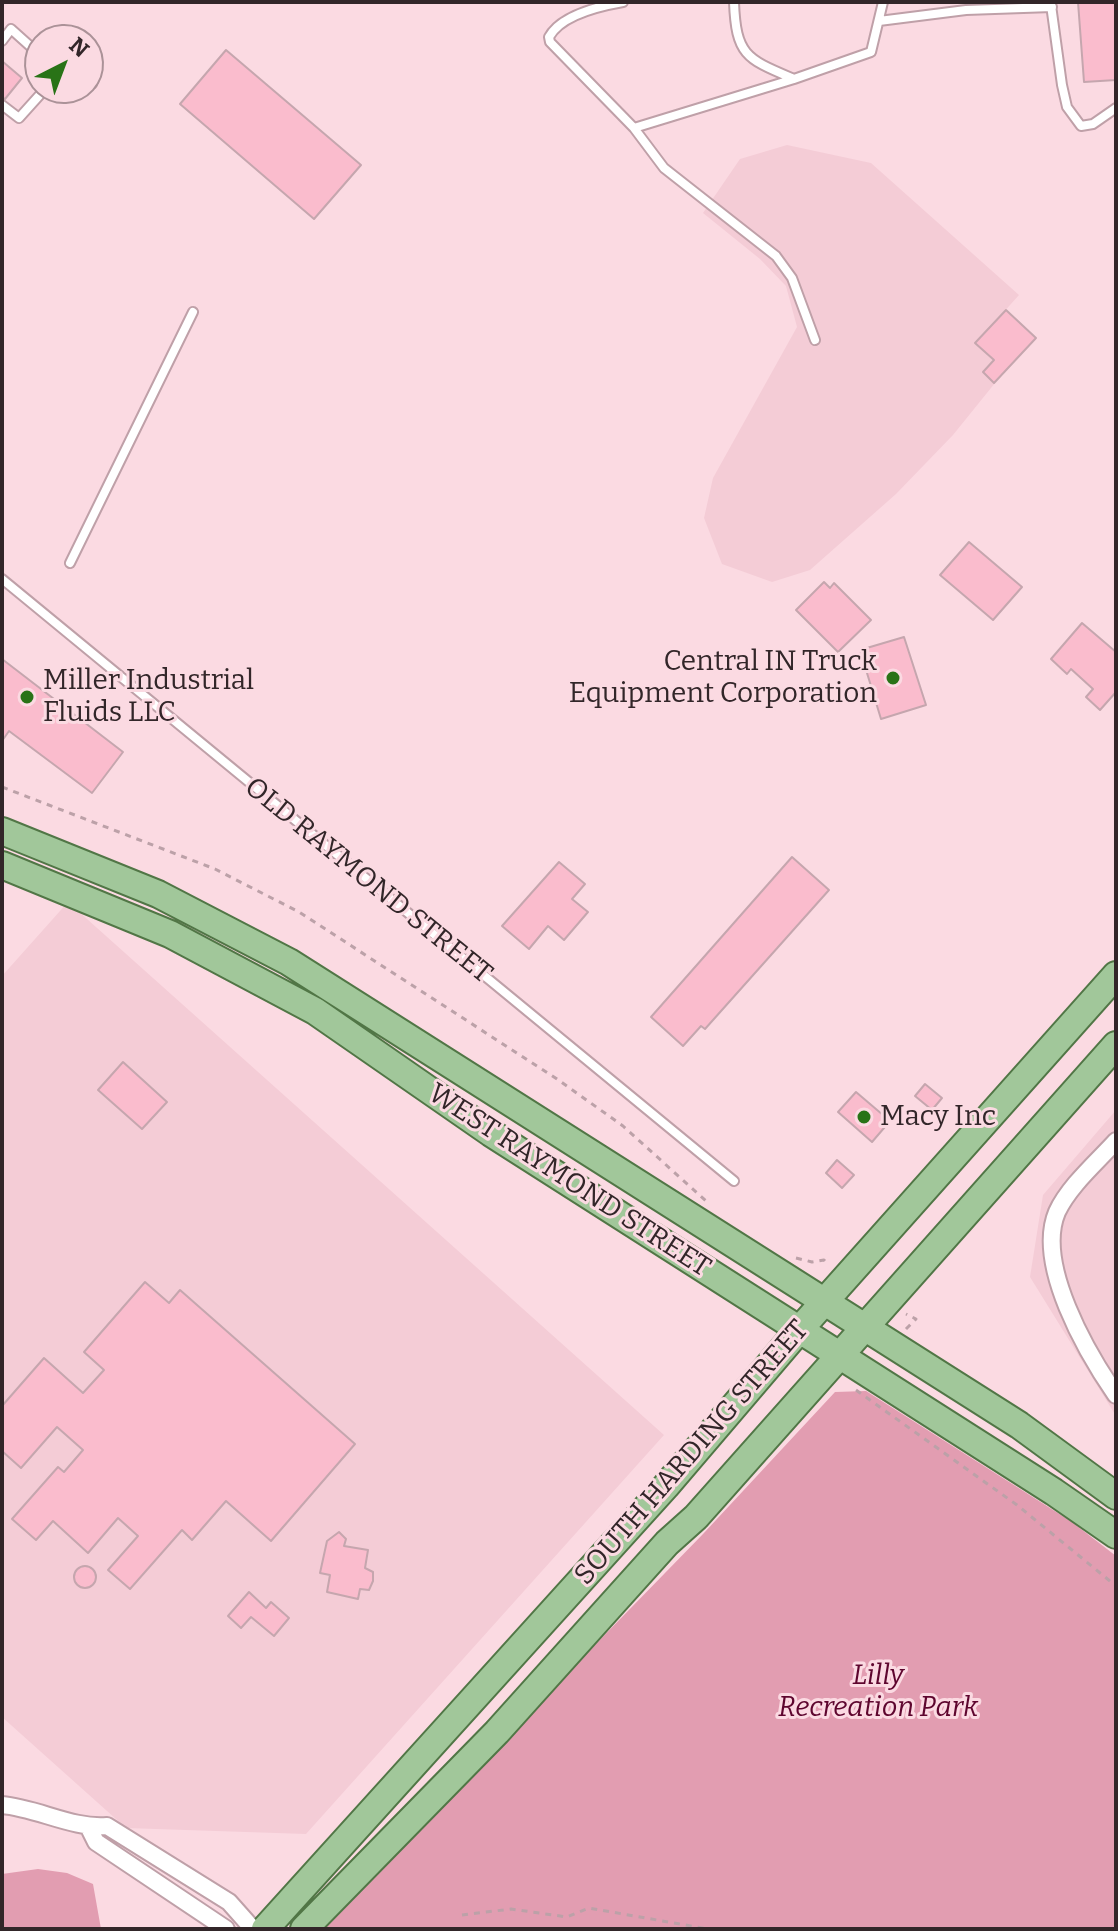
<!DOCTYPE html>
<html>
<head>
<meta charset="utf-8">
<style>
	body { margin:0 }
	#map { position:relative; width:1118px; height:1931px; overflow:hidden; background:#fbdae2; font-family:Bitter,serif }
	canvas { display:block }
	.frame { position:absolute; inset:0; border:4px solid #322629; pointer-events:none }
	.north { position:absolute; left:24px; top:24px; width:80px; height:80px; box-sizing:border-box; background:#fbdae2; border:2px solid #ab9298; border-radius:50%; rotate:42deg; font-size:22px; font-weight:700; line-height:32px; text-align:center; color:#322629 }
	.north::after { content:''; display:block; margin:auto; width:28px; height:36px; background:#297317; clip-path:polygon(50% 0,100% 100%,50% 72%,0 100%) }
</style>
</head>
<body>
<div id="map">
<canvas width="1118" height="1931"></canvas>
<div class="frame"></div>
<div class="north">N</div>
</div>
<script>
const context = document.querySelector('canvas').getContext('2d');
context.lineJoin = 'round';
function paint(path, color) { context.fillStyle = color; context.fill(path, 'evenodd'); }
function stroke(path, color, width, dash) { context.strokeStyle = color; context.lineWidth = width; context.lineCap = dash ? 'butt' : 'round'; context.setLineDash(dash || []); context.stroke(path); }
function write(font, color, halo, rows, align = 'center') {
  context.font = font + ' Bitter,serif'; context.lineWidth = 6; context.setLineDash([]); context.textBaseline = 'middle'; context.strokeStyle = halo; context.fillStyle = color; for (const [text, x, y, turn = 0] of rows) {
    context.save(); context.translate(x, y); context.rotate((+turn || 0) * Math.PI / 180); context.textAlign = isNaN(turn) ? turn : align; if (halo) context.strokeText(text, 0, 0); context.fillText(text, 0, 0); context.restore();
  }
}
paint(new Path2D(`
	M787,145l84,18 148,132 -43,48 18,17 -11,12 12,11 -42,52 -57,59 -86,76 -38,12 -50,-18 -18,-46 9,-40 84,-151 -11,-41 -26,-27 -57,-46 37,-54z
	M68,902l596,533 -358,399 -180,-6 -124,-111v-741z
	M1116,1110v306l-86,-139 13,-82z`), '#f4ccd6');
paint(new Path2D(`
	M866,1391l206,131 44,34v373h-798l385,-395 132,-142z
	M38,1869l29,4 26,11 8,45h-99v-55z`), '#e29db1');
const building = new Path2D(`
	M1078,2h38v78l-32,2z
	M226,50l135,115 -47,54 -134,-115z
	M2,61l20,17 -17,21 -3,-1z
	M1006,310l30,28 -42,45 -11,-11 11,-12 -19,-17z
	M969,542l53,45 -29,33 -53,-45z
	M824,582l6,6 4,-5 37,37 -33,32 -42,-42z
	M1082,623l34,29v40l-16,18 -14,-13 7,-8 -22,-20 -4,5 -16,-15z
	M904,637l22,68 -45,14 -21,-69z
	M2,659l121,93 -31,41 -83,-62 -7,10z
	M792,857l37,33 -124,139 -4,-3 -18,20 -32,-29z
	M559,862l26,22 -13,15 16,13 -24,28 -16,-14 -19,23 -27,-23z
	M123,1062l44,40 -25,27 -44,-39z
	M925,1084l17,14 -10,12 -17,-14z
	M856,1092l34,29 -18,21 -34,-30z
	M837,1160l17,15 -12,13 -16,-15z
	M145,1282l24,21 11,-13 175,154 -84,97 -45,-40 -34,39 -10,-10 -52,59 -22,-19 30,-34 -20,-18 -30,35 -35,-32 -17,19 -24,-21 46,-52 6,5 19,-22 -26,-23 -36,41 -19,-17v-45l42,-48 39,35 21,-23 -20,-18z
	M339,1532l7,7 -2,7 24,4 -3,18 8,4v9l-4,9 -9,-1 -2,10 -31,-7 3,-17 -10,-2 7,-32z
	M74 1577a11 11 0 1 1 22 0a11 11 0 1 1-22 0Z
	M249,1592l17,16 5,-6 18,16 -15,18 -23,-19 -10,11 -13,-12z`);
paint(building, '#fabccd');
stroke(building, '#c5a6ae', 2);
const lane = new Path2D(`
	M623,2c-23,4 -62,13 -74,35l1,5 84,86 30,40 112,88 16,22 23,62
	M734,2c2,54 13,57 60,77l77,-27 12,-50
	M1051,5l11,80 5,22 14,19 12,-2 23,-16
	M879,21l87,-11 86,-3
	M2,41l9,-12 29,26
	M88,85l4,-1
	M2,105l17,13 27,-30
	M634,128l160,-49
	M70,563l123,-251
	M2,579l732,602`);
const street = new Path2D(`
	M1116,1141c-19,21 -47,45 -59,71 -22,52 30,141 59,183
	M2,1805c35,3 71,24 105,21l122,76 24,27
	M89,1828l7,14 130,87`);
const primary = new Path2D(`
	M2,831l156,63 131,68 730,463 97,71
	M2,865l168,69 145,77 176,122 563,359 62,43
	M265,1929l401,-443 134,-157 316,-354
	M304,1929l193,-197 170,-189 29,-26 420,-472`);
stroke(lane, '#bfa0a8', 12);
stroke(street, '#bfa0a8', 20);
stroke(primary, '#517646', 30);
stroke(new Path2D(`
	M2,787l213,82 84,43 258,167 66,47 83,75
	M796,1258l16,4 12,-2 5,5
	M906,1329l10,-10 -10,-5
	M856,1390l161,115 99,81
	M462,1915l49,-6 56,8 22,-9 119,21
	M808,1929h26`), '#bca1a8', 3, [6, 6]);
stroke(lane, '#fff', 8);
stroke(street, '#fff', 16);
stroke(primary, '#a1c79a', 26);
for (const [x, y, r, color] of [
	[893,678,8,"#297317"],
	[27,697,8,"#297317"],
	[864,1117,8,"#297317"]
]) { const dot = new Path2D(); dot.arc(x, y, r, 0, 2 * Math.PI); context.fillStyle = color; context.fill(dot); stroke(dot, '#fbdae2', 3); }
write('28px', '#322629', '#fbdae2', [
	["Central IN Truck",877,662,"right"],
	["Equipment Corporation",877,694,"right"],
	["Miller Industrial",43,681],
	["Fluids LLC",43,713],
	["Macy Inc",880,1117]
], 'left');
write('28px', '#322629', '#fbdae2', [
	["OLD RAYMOND STREET",368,881,39],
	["WEST RAYMOND STREET",569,1181,33],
	["SOUTH HARDING STREET",692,1453,-49]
]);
write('italic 28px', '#5e052e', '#fbdae2', [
	["Lilly",878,1676],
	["Recreation Park",878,1708]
]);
</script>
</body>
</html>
